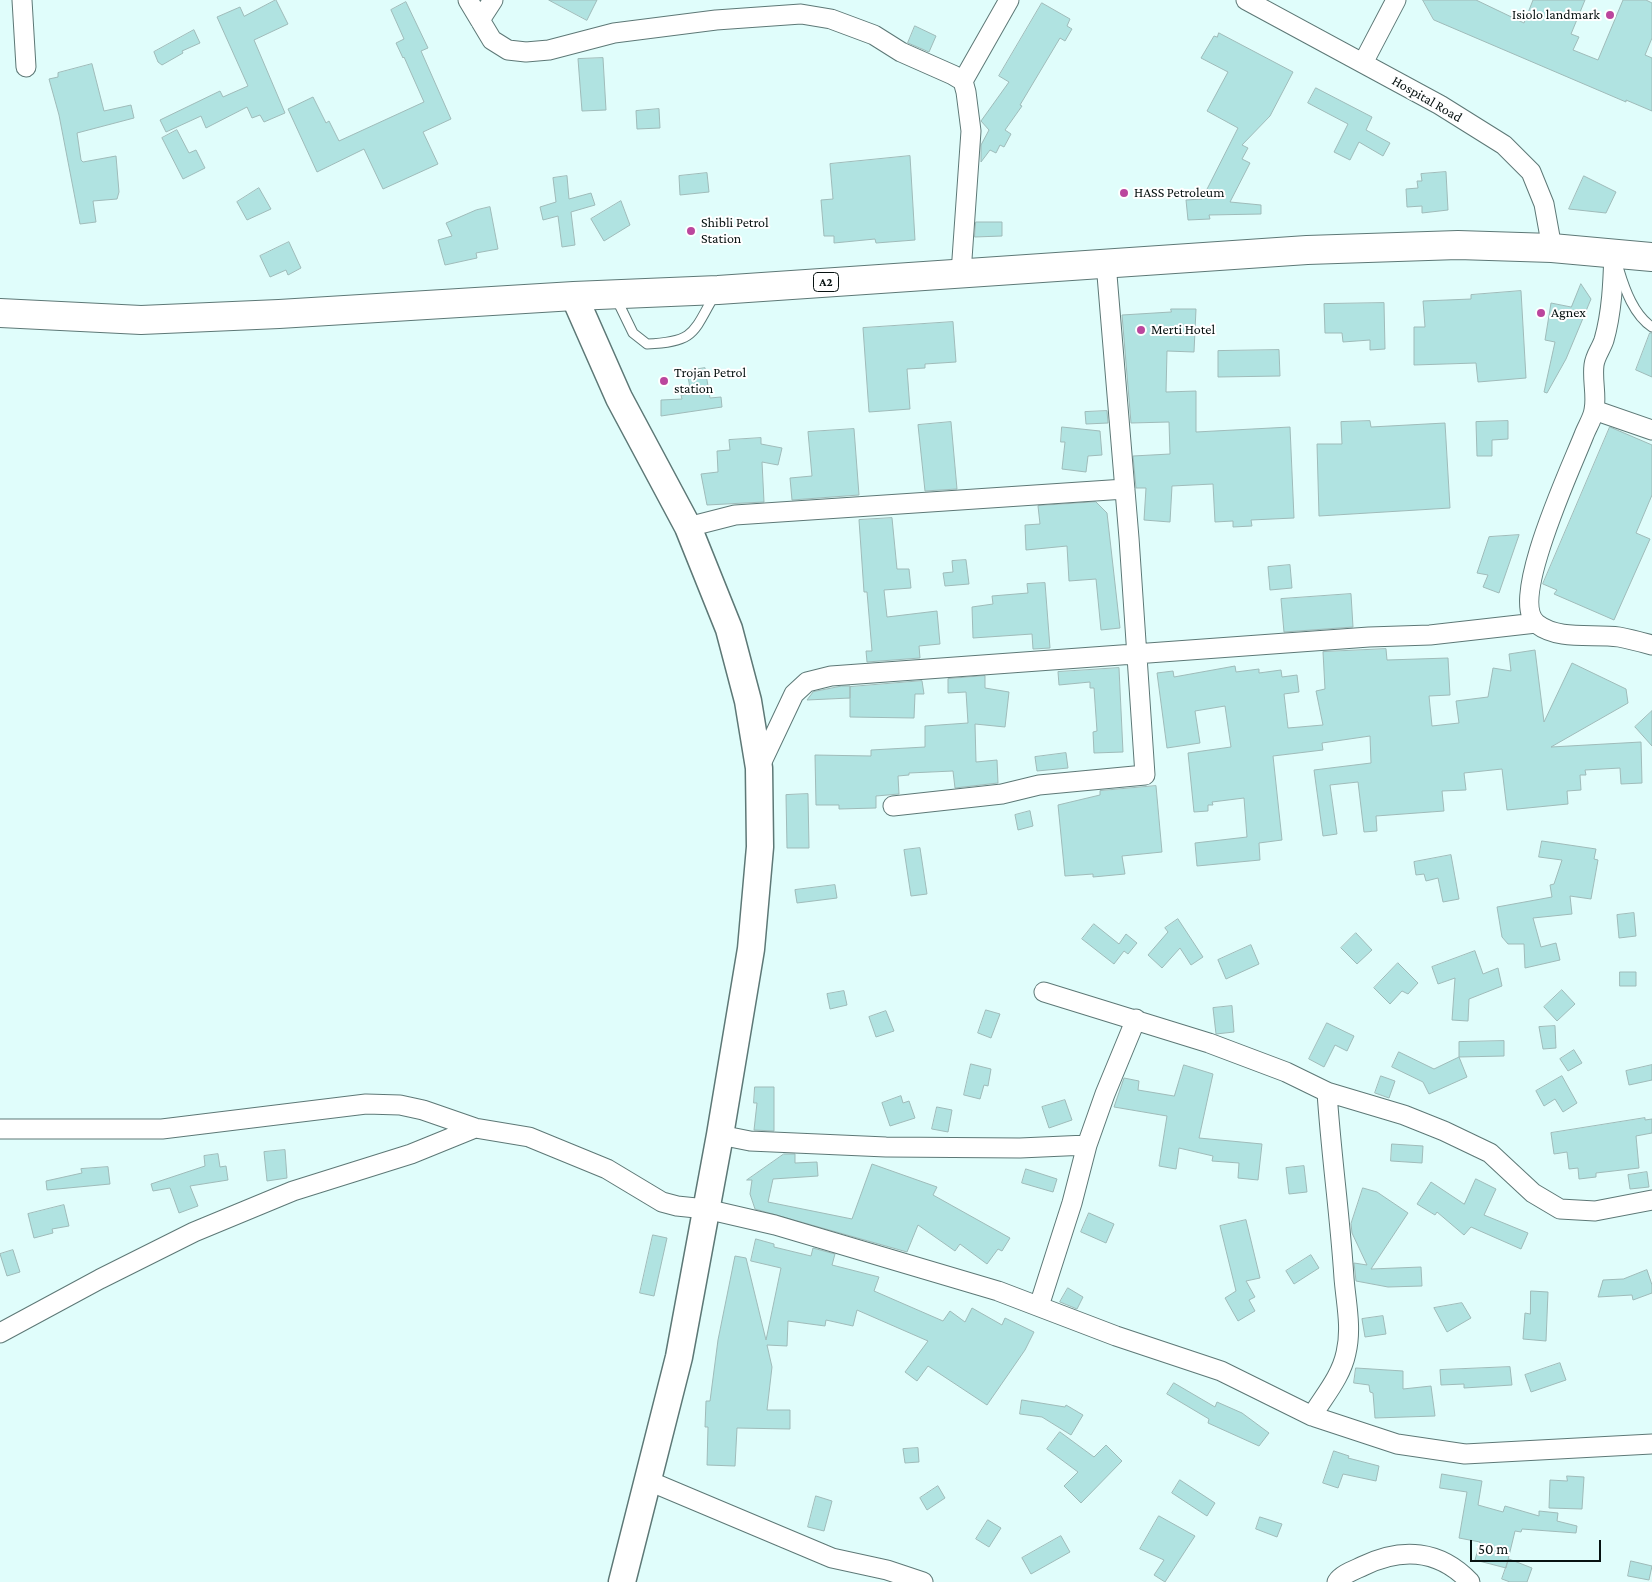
<!DOCTYPE html>
<html>
<head>
<meta charset="utf-8">
<style>
	body { margin:0 }
	#map { position:relative; width:1652px; height:1582px; overflow:hidden; background:#e0fdfb; font-family:"Crimson Pro",serif }
	canvas { display:block }
	.scale { position:absolute; left:1470px; top:1540px; width:131px; height:22px; box-sizing:border-box; border:2px solid #071211; border-top:0; padding-left:6px; font-size:15px; line-height:18px; white-space:nowrap; color:#071211; -webkit-text-stroke:4px #fff; paint-order:stroke }
</style>
</head>
<body>
<div id="map">
<canvas width="1652" height="1582"></canvas>
<div class="scale">50 m</div>
</div>
<script>
const context = document.querySelector('canvas').getContext('2d');
context.lineJoin = 'round';
function paint(path, color) { context.fillStyle = color; context.fill(path, 'evenodd'); }
function stroke(path, color, width, dash) { context.strokeStyle = color; context.lineWidth = width; context.lineCap = dash ? 'butt' : 'round'; context.setLineDash(dash || []); context.stroke(path); }
function write(font, color, halo, rows, align = 'center') {
  context.font = font + ' "Crimson Pro",serif'; context.lineWidth = 4; context.setLineDash([]); context.textBaseline = 'middle'; context.strokeStyle = halo; context.fillStyle = color; for (const [text, x, y, turn = 0] of rows) {
    context.save(); context.translate(x, y); context.rotate((+turn || 0) * Math.PI / 180); context.textAlign = isNaN(turn) ? turn : align; if (halo) context.strokeText(text, 0, 0); context.fillText(text, 0, 0); context.restore();
  }
}
const building = new Path2D(`
	M276,0l12,24 -34,16 31,73 -21,9 -4,-7 -8,3 -5,-11 -41,21 -5,-12 -35,16 -6,-12 60,-29 3,6 25,-11 -31,-69 23,-10 4,9z
	M549,0h48l-10,20z
	M1423,0h53l48,23 9,-23h52l-14,34 8,3 -6,13 25,10 25,-60h23l6,3v35l-7,17 7,3v53l-26,-11v2l-192,-82z
	M406,2l22,46 -7,3 30,68 -28,13 15,32 -55,25 -19,-40 -47,23 -29,-63 25,-12 13,26 3,-2 10,20 85,-39 -20,-45 -1,1 -7,-15 8,-4 -13,-29z
	M1042,3l28,16 -3,7 5,3 -7,12 -5,-3 -40,67 2,1 -17,24 6,4 -7,13 -4,-2 -4,8 -6,-3 -9,12v-17l8,-15 -8,-9 28,-39 -10,-6z
	M915,26l21,10 -7,16 -21,-9z
	M194,30l6,13 -18,8 1,2 -21,12 -4,-3 -4,-10z
	M1219,33l74,39 -23,44 -28,29 6,3 -6,11 8,4 -20,39 31,3v9l-52,1 1,4 -22,1 -2,-20 16,-1 36,-71 -31,-17 21,-39 -27,-14 13,-22 3,1z
	M603,58l3,52 -24,1 -4,-52z
	M92,64l12,47 27,-6 3,13 -57,15 4,27 2,2 33,-6 3,36 -2,7 -24,2 3,21 -16,2 -21,-109 -10,-36 9,-2v-4z
	M1316,88l56,29 -6,13 24,13 -7,13 -24,-14 -9,18 -16,-8 14,-28 -40,-21z
	M659,109l1,19 -23,1 -1,-18z
	M177,130l12,23 7,-3 9,18 -22,11 -21,-41z
	M910,156l5,84 -39,3 -1,-4 -41,4v-7h-10l-3,-36 12,-1 -3,-35z
	M1446,172l2,38 -26,3v-7l-15,1 -1,-18 12,-1 -1,-7h5l-1,-7z
	M707,173l2,19 -29,3 -1,-19z
	M567,176l2,23 22,-6 4,12 -24,7 4,33 -13,2 -4,-31 -15,4 -3,-13 16,-5 -3,-24z
	M1584,176l32,16 -10,21 -37,-4z
	M259,188l12,21 -24,11 -10,-18z
	M621,201l9,24 -26,16 -13,-22z
	M490,207l8,42 -22,4 1,5 -32,7 -7,-25 14,-4 -6,-13 30,-13z
	M976,222h26v14l-27,1z
	M289,242l12,26 -13,7 -2,-5 -16,7 -10,-21z
	M1581,284l10,15 -25,60 -19,34 -3,-1 11,-50 -10,-2 6,-37 20,4z
	M1521,291l5,87 -48,4 -2,-19 -62,2v-38h11l-2,-26 48,-2v-4z
	M1384,303l1,46 -15,1v-10l-27,2 -1,-9h-17l-1,-29z
	M1171,309h25l-2,43 -27,-1 -1,41 30,-1v41l94,-5 4,91 -43,2 1,6 -19,1v-6l-18,1 -2,-38 -41,2 -2,36 -26,-2 2,-32h-10l-3,-32 37,-2 -1,-32 -38,1 -9,-108 49,-3z
	M953,322l3,40 -31,2v4l-18,1 3,40 -41,3 -6,-84z
	M1650,333h2v44l-16,-7z
	M1279,350l1,26 -62,1v-26z
	M705,368l5,30 11,-1 1,10 -61,9v-16l21,-1 -1,-4 10,-1 -4,-23z
	M1107,411l1,12 -22,1 -1,-12z
	M1370,421l1,6 74,-4 5,85 -131,8 -2,-72h25l-1,-22z
	M1508,421v18l-16,1v16h-15l-1,-34z
	M951,422l6,67 -32,2 -7,-66z
	M1062,427l38,4 2,24 -14,1 -2,16 -24,-3 3,-27h-4z
	M1610,427l42,18v50l-16,38 14,6 -36,81 -60,-26 3,-4 -14,-6z
	M854,429l5,66 -67,5 -2,-22 22,-2 -4,-44z
	M761,438v6l21,4 -4,17 -16,-3 2,40 -57,3 -6,-31 17,-2 -1,-21 13,-1 -1,-10z
	M1096,502l11,11 13,115 -19,2 -5,-51 -27,2 -2,-35 -41,4 -1,-25 15,-1 -2,-18z
	M892,518l5,51h12l2,19 -27,2 3,27 50,-6 3,33 -21,2 1,12 -53,4 -1,-11h6l-5,-59h-3l-5,-72z
	M1519,535l-20,58 -16,-6 5,-12 -11,-2 12,-36z
	M966,560l3,24 -24,2 -2,-13 10,-1 -1,-11z
	M1290,565l2,23 -22,2 -2,-23z
	M1045,583l5,65 -17,1 -1,-15 -59,4 -1,-31 21,-3 -1,-8 36,-3 -1,-9z
	M1351,594l2,33 -69,5 -3,-33z
	M1386,649l1,11 61,-2 2,37 -21,1 3,30 27,-3 -3,-22 32,-4 5,-29 18,3 -2,-17 26,-4 9,72 28,-59 54,26 2,14 -77,44 90,-5 1,41 -21,1 -1,-16 -35,2 1,5h-6l1,15 -14,1 1,13 -61,6 -5,-41 -38,4 2,17 -24,1 2,20 -68,5 1,15 -13,1 -6,-50 -28,3 7,49 -14,2 -9,-66 57,-7 -1,-27 -48,7 1,7 -50,6 9,84 -23,3 1,17 -63,6 -2,-23 52,-6 -3,-39 -32,4 1,3h-5v6l-14,1 -6,-59 43,-6 -6,-41 -30,5 5,32 -33,5 -10,-75 16,-2 1,6 61,-11 1,6 23,-3v4l22,-3 1,7 15,-2 2,17 -15,2 4,34 35,-3 -7,-34 9,-2 -2,-37z
	M1119,668l4,84 -29,1 -1,-21 4,-1 -3,-43h-4v-6l-31,3 -1,-13z
	M985,676v12l24,4 -4,35 -30,-3 1,38 21,-2 1,23 -43,5 -2,-17 -44,2v2l-11,1 1,18 -23,2v12l-37,1v-4h-23l-1,-50 56,1v-6l54,-3v-21l43,-3 -2,-31 -18,1v-14z
	M922,681l2,13h-9l-1,24 -64,-1v-30z
	M842,686h8v12l-43,2 6,-8z
	M1652,711v35l-17,-19z
	M1066,753l2,15 -31,3 -2,-14z
	M1156,786l6,66 -40,4 3,18 -32,3v-3l-28,2 -7,-71 42,-10v-4z
	M808,794l1,54h-22l-1,-53z
	M1030,811l3,15 -15,4 -3,-15z
	M1542,841l54,8 -2,10 4,1 -7,39 -21,-3 2,18 -39,4 8,29 15,-4 4,17 -35,8 -1,-24h-16l-6,-7 -5,-30 55,-10 -2,-12 4,-1 8,-24 -23,-3z
	M920,848l7,46 -16,2 -7,-46z
	M1451,855l8,44 -16,3 -5,-24 -12,3 -2,-7 -8,1 -2,-13z
	M835,885l2,13 -40,5 -2,-13z
	M1634,913l2,23 -17,2 -2,-23z
	M1178,919l25,38 -12,8 -11,-17 -18,20 -14,-13 20,-23 -3,-4z
	M1094,924l25,20 7,-10 11,9 -9,11 -4,-3 -10,13 -32,-25z
	M1356,933l16,17 -15,14 -16,-16z
	M1251,945l8,19 -33,15 -8,-19z
	M1475,951l8,23 15,-6 4,18 -33,13 -1,22 -16,-1 3,-42 -17,6 -6,-17z
	M1398,963l20,20 -10,11 -6,-3 -12,13 -16,-16z
	M1620,972h16v14h-16z
	M1562,990l13,14 -18,17 -13,-14z
	M844,991l3,14 -17,4 -3,-15z
	M1232,1006l2,26 -18,2 -3,-26z
	M986,1010l14,4 -9,24 -13,-5z
	M886,1011l8,20 -18,6 -7,-20z
	M1327,1023l27,13 -7,15 -12,-6 -11,22 -15,-8z
	M1555,1026l1,22 -13,1 -4,-22z
	M1504,1041v15l-45,1v-15z
	M1574,1050l8,13 -14,8 -8,-12z
	M1399,1052l35,17 25,-12 8,20 -38,17 -6,-12 -31,-15z
	M971,1064l20,5 -3,17 -4,-1 -4,14 -16,-4z
	M1184,1065l29,9 -14,64 63,6 -4,36 -20,-2 1,-15 -27,-2 1,-5 -34,-8 -3,21 -17,-3 8,-50 -53,-9 10,-29 15,3 -1,9 36,6z
	M1652,1065v15l-23,5 -3,-14z
	M1381,1076l14,5 -6,17 -14,-5z
	M1562,1076l15,27 -14,9 -8,-13 -11,7 -8,-15z
	M755,1087h19v44l-20,-1 3,-27h-3z
	M901,1096l2,7 6,-2 6,17 -25,8 -8,-23z
	M1065,1100l7,20 -23,8 -7,-21z
	M937,1107l15,3 -4,22 -16,-3z
	M1645,1118v2l7,-1v14l-16,3 3,32 -43,5v4l-17,2 -1,-11 -9,1 -2,-17 -13,2 -3,-21z
	M1392,1144l31,2 -1,17 -31,-2z
	M285,1150l2,28 -20,3 -3,-29z
	M218,1154l2,13 6,-1 2,14 -38,6 8,20 -19,7 -9,-25 -17,3 -2,-7 54,-18 -1,-10z
	M784,1154h11v9l22,-1 1,14 -45,3 -5,23 84,17 20,-55 65,23 -4,8 77,43 -8,13 -4,-2 -11,15 -27,-20 -5,7 -37,-26 -11,27 -152,-43 -5,-15 2,-14h-5z
	M1304,1166l3,26 -18,2 -3,-26z
	M108,1167l2,17 -63,6 -1,-9 36,-8 -1,-4z
	M1026,1169l31,10 -4,13 -31,-9z
	M1647,1172l2,15 -19,2 -2,-14z
	M1476,1179l20,10 -12,26 44,18 -7,16 -50,-22 -7,8 -27,-23 -2,3 -18,-11 14,-22 33,22z
	M1363,1188l14,4 31,21 -37,56 50,-2 1,19 -34,1 -32,-6 -2,-18 13,2 -15,-32 -1,-9z
	M64,1205l5,21 -17,3 1,4 -19,5 -6,-24z
	M1089,1213l25,11 -8,19 -25,-11z
	M1246,1220l14,58 -14,3 9,16 -6,3 6,11 -17,10 -13,-23 11,-7 -16,-65z
	M653,1235l14,3 -13,58 -14,-3z
	M756,1239l18,5v3l37,9 2,-8 22,6 -3,11 47,12 -5,14 69,30 7,-10 15,11 7,-14 30,17 3,-7 29,14 -9,18 -38,55 -59,-39 -11,15 -12,-9 23,-31 -71,-31 -4,16 -27,-6 -1,6 -37,-5 -1,25 -20,-1 5,22 -5,43h23v19l-53,-1 -2,38 -28,-1 1,-38h-3l1,-26h4l8,-61 17,-84 11,2 20,82 15,-72 -30,-7z
	M13,1250l7,22 -13,4 -7,-22z
	M1311,1255l8,13 -25,16 -8,-13z
	M1647,1270l5,15v8l-19,7 -1,-5 -34,2 5,-17 20,-1z
	M1068,1288l15,9 -6,12 -17,-7z
	M1531,1291l17,1 -2,49 -23,-2 2,-26 5,1z
	M1462,1303l9,15 -24,14 -13,-24z
	M1383,1316l3,18 -21,3 -3,-18z
	M1560,1363l6,17 -35,12 -6,-17z
	M1510,1367l2,18 -48,3v-4l-23,1 -1,-15z
	M1356,1368l47,3v18l28,-3 4,30 -60,2 -2,-25 -3,-1 -1,-7 -15,-2z
	M1174,1383l41,24 2,-5 25,11 27,20 -10,13 -51,-23 1,-4 -42,-25z
	M1022,1400l43,7 1,-2 17,10 -12,20 -29,-18 -22,-3z
	M1060,1432l34,25 12,-12 16,16 -41,42 -17,-17 14,-14 -31,-23z
	M918,1448l1,14 -14,1 -2,-14z
	M1334,1451l15,5 -1,2 31,8 -3,15 -33,-7 -5,14 -15,-5z
	M1442,1474l40,7 -4,24 25,7 2,-6 34,10v-5l19,2 -1,8 20,5 -1,7 -54,-4 -1,3 -6,-1 -9,37 -31,-8 5,-18 -21,-4 8,-46 -27,-4z
	M1567,1476l17,1 -2,32 -33,-1 1,-28 17,1z
	M1180,1480l35,23 -8,13 -35,-23z
	M938,1486l7,12 -18,12 -7,-12z
	M816,1496l16,5 -8,30 -16,-4z
	M1159,1516l36,20 -30,46 -11,-7 10,-15 -24,-11z
	M1260,1517l22,7 -5,13 -21,-8z
	M988,1520l13,8 -12,19 -13,-8z
	M1061,1536l9,16 -39,22 -9,-16z
	M1509,1559l23,9 -5,14h-17l-8,-3z
	M1631,1561l21,5 -3,14 -21,-4z`);
paint(building, '#b0e3e1');
stroke(building, '#9fbbb9', 1);
const lane = new Path2D(`
	M1619,270c6,20 15,45 33,57
	M616,298l17,35 14,11c48,-2 46,-11 68,-50`);
const street = new Path2D(`
	M22,0l4,67
	M468,0l24,40 16,10 18,2 23,-2 65,-17 102,-13 85,-6 30,5 43,16 27,17 52,23 10,6 3,11 5,39 -10,142
	M1246,0l194,105 64,40 27,27 13,32 8,44
	M480,20l13,-20
	M1363,63l33,-63
	M963,81l46,-81
	M1614,253c-1,29 -2,59 -10,87 -3,9 -9,16 -10,25 -2,15 3,31 0,45 -1,8 -7,17 -10,25 -12,31 -76,166 -47,189 22,17 57,9 82,13 11,2 22,5 33,8
	M1594,410l58,20
	M688,527l47,-12 390,-26
	M759,768l35,-74 13,-12 24,-6 538,-39 61,-2 106,-12
	M893,806l109,-12 37,-9 106,-10 -16,-237 -23,-275
	M1044,992l165,51 77,29 41,20 77,23 40,16 46,22 43,40 27,16 35,2 57,-11
	M0,1129h162l204,-25 34,1 23,5 52,18 54,9 78,32 55,33 15,4 29,3 69,16 223,66 118,45 105,35 91,45 85,28 68,10 187,-10
	M720,1135l30,6 136,6 134,1 67,-3
	M1039,1306l33,-103 15,-58 18,-51 31,-75
	M0,1333l100,-54 94,-47 99,-41 118,-37 64,-26
	M1312,1416c12,-20 29,-39 34,-63 6,-25 0,-50 -2,-75 -4,-63 -13,-124 -17,-186
	M649,1481l183,77 55,12 36,12
	M1337,1582c5,-8 18,-12 26,-16 39,-19 77,-16 107,16`);
const secondary = new Path2D(`
	M574,296l45,102 69,129 41,102 19,72 11,67 1,79 -9,102 -31,186 -41,222 -57,225`);
const highway = new Path2D(`
	M0,313l141,7 138,-6 295,-18 144,-6 589,-40 151,-5 94,3 100,9`);
stroke(lane, '#5d7876', 11);
stroke(street, '#5d7876', 21);
stroke(secondary, '#5d7876', 29);
stroke(highway, '#5d7876', 30);
stroke(lane, '#fff', 9);
stroke(street, '#fff', 19);
stroke(secondary, '#fff', 26);
stroke(highway, '#fff', 28);
for (const [x, y, r, color] of [
	[1610,15,5,"#bb469d"],
	[1124,193,5,"#bb469d"],
	[691,231,5,"#bb469d"],
	[1541,313,5,"#bb469d"],
	[1141,330,5,"#bb469d"],
	[664,381,5,"#bb469d"]
]) { const dot = new Path2D(); dot.arc(x, y, r, 0, 2 * Math.PI); context.fillStyle = color; context.fill(dot); stroke(dot, '#fff', 2); }
for (const [x, y, w] of [
	[826,282,25]
]) { const box = new Path2D(); box.roundRect(x - w / 2, y - 9.5, w, 19, 4); context.fillStyle = '#fff'; context.fill(box); stroke(box, '#071211', 1); }
write('bold 12px', '#071211', null, [
	["A2",826,282]
]);
write('14px', '#071211', '#fff', [
	["Isiolo landmark",1600,15,"right"],
	["HASS Petroleum",1134,193],
	["Shibli Petrol",701,223],
	["Station",701,239],
	["Agnex",1551,313],
	["Merti Hotel",1151,330],
	["Trojan Petrol",674,373],
	["station",674,389]
], 'left');
write('14px', '#071211', '#fff', [
	["Hospital Road",1427,99,30]
]);
</script>
</body>
</html>
